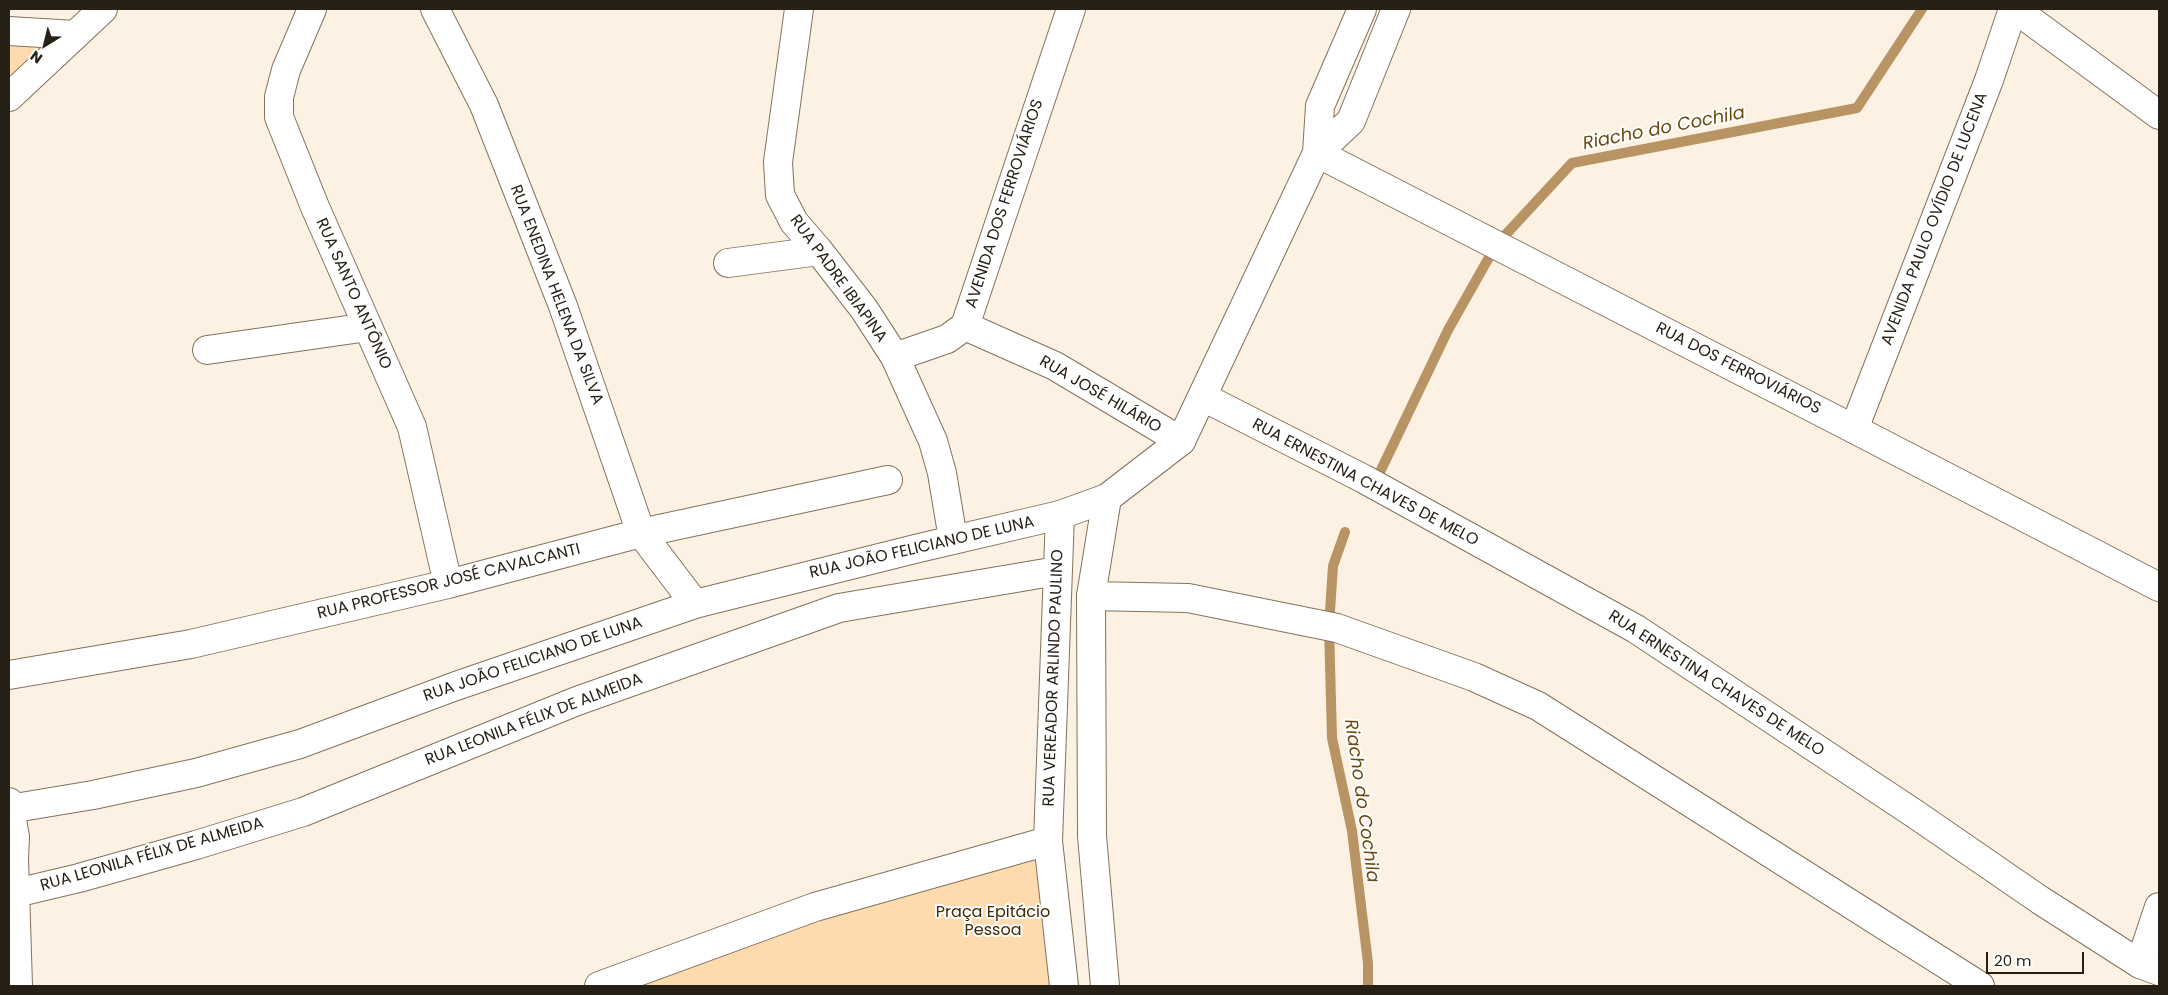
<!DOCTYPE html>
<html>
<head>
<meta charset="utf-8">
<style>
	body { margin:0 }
	#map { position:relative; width:2168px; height:995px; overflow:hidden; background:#fcf1e2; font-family:Poppins,sans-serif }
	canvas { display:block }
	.frame { position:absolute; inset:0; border:10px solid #272017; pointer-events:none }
	.north { position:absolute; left:20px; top:20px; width:50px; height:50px; -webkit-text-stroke:4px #fff; paint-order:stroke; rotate:216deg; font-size:14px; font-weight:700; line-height:20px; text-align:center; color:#272017 }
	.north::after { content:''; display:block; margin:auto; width:18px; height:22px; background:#272017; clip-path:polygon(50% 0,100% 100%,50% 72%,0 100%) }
	.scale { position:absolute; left:1986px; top:952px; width:98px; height:22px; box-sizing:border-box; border:2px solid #272017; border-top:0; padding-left:6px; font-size:15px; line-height:18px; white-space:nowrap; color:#272017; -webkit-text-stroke:4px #fff; paint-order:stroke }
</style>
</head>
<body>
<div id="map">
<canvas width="2168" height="995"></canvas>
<div class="frame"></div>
<div class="north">N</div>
<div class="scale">20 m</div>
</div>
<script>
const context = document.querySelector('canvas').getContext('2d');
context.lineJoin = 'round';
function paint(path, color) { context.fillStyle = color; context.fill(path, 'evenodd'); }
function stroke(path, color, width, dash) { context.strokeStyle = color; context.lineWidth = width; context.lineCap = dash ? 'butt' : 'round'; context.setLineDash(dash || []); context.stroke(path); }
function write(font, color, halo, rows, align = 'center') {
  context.font = font + ' Poppins,sans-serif'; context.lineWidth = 4; context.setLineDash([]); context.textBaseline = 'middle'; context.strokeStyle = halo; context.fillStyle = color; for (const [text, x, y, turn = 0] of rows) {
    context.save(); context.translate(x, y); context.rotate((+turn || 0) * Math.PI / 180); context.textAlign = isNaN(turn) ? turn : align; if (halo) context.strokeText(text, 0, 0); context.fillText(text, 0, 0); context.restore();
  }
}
paint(new Path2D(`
	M9,31l66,4 -66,62z
	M1048,841l16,145h-465z`), '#fedbaf');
stroke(new Path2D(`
	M1381,470l67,-140 48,-85 76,-82 285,-55 65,-99
	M1345,532l-12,34 -4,60 3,112 20,93 16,132v23`), '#b89464', 10);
const minor = new Path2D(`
	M312,9l-26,61 -7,27v20l36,90 97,220 36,157
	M435,9l49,96 79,201 78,227 54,71
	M799,9l-21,153 2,33 14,27 25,29 45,58 31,48 38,84 9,32 11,66
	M2015,9l144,106
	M9,31l66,4
	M728,263l91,-12
	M965,326l90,40 126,75
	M207,350l161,-23
	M895,357l52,-18 18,-13 106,-317
	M1854,429l305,158
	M1091,596l97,2 149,30 137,49 64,29 442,280
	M9,675l182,-31 257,-60 193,-51 247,-53
	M9,802l6,35 -1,21 4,128
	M9,809l84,-14 103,-22 104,-29 156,-58 239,-82 224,-56 141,-33
	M16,893l63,-15 117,-33 107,-33 274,-111 262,-93 218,-37
	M2140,964l19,-57`);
const tertiary = new Path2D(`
	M9,97l94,-88
	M1317,153l537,276 135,-349 24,-71
	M1317,153l3,-47 42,-97
	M1203,397l161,82 272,150 279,185 125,86 100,64 19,7
	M599,986l216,-79 233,-66
	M1064,986l-16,-145 12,-326 47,-17 74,-57 136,-288 34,-32 45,-112
	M1105,986l-13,-150 -1,-240 16,-98`);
stroke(minor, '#83725d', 30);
stroke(tertiary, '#83725d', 30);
stroke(minor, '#fff', 28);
stroke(tertiary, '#fff', 28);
write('16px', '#272017', '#fff', [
	["AVENIDA DOS FERROVIÁRIOS",1005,204,-72],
	["AVENIDA PAULO OVÍDIO DE LUCENA",1935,219,-69],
	["RUA PADRE IBIAPINA",838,279,54],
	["RUA SANTO ANTÔNIO",353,294,66],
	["RUA ENEDINA HELENA DA SILVA",556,295,69],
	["RUA DOS FERROVIÁRIOS",1738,369,27],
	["RUA JOSÉ HILÁRIO",1100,395,30],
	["RUA ERNESTINA CHAVES DE MELO",1365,483,28],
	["RUA JOÃO FELICIANO DE LUNA",922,548,-13],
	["RUA PROFESSOR JOSÉ CAVALCANTI",449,582,-14],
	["RUA JOÃO FELICIANO DE LUNA",533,660,-19],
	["RUA VEREADOR ARLINDO PAULINO",1054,678,-88],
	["RUA ERNESTINA CHAVES DE MELO",1716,684,33],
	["RUA LEONILA FÉLIX DE ALMEIDA",534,720,-21],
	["RUA LEONILA FÉLIX DE ALMEIDA",152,855,-16]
]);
write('16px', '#422900', '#fff', [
	["Praça Epitácio",993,913],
	["Pessoa",993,931]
]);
write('italic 18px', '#6d490f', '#fff', [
	["Riacho do Cochila",1664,129,-11],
	["Riacho do Cochila",1361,801,82]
]);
</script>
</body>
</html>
